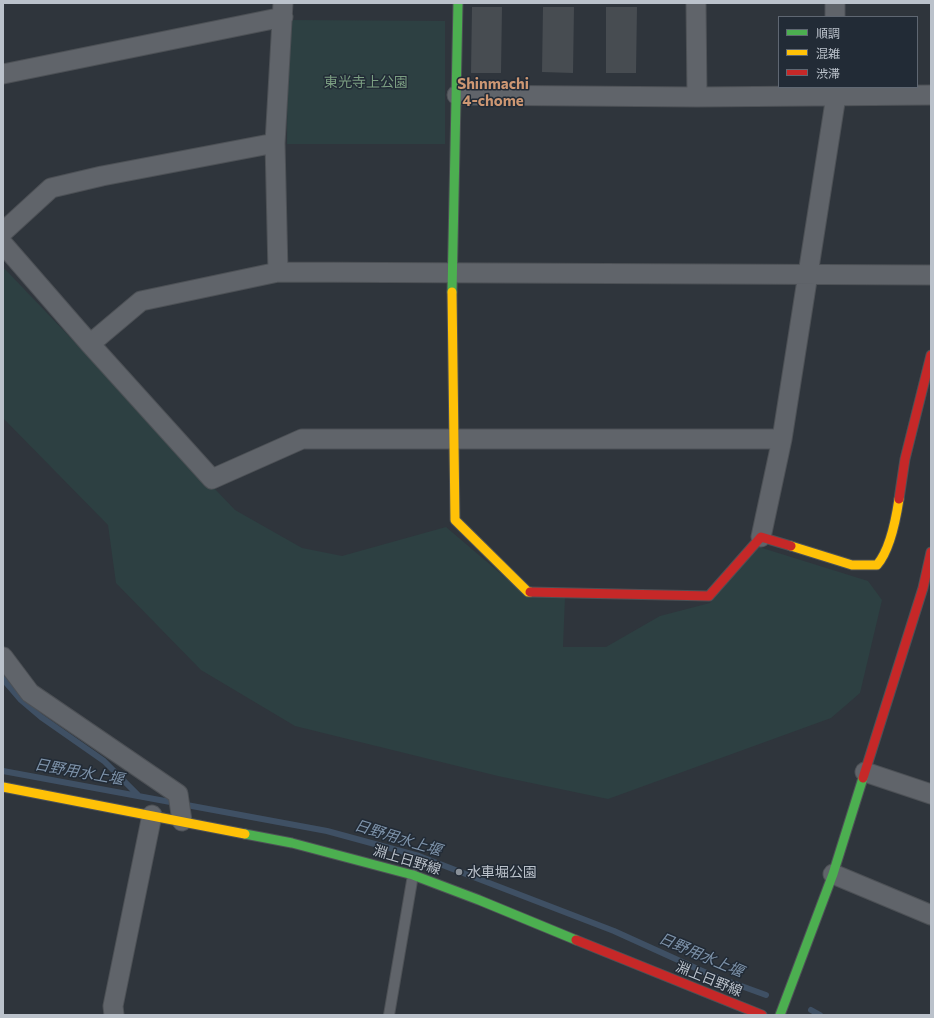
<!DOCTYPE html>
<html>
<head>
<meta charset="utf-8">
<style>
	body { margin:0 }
	#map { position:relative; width:934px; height:1018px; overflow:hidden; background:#2f353c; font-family:Commissioner,"Noto Sans JP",sans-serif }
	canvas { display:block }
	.frame { position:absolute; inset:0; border:4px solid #bbc2cb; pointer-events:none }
	.legend { position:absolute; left:778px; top:16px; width:140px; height:72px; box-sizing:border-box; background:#222b36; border:1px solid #5f6772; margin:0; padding:5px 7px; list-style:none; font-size:12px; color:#bbc2cb }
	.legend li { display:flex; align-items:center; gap:8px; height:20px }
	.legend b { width:20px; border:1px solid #5f6772 }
</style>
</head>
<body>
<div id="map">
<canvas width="934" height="1018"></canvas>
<div class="frame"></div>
<ul class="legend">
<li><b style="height:5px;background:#4caf50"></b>順調</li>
<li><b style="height:5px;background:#ffc107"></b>混雑</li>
<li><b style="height:5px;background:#c62828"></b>渋滞</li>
</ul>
</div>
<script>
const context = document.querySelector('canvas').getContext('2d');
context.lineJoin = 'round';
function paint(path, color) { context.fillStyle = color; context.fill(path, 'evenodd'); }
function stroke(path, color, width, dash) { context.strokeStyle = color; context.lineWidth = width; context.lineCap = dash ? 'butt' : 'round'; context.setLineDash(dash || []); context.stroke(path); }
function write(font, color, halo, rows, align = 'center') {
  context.font = font + ' Commissioner,"Noto Sans JP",sans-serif'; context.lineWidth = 3; context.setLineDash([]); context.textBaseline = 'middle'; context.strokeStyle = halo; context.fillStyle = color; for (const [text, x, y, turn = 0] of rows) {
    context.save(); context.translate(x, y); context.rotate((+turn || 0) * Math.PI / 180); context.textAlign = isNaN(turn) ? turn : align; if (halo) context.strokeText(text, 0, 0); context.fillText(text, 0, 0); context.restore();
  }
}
paint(new Path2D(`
	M288,20l157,1v123h-158z
	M3,267l232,243 67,38 40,8 104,-29 81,69 38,1 -2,50h43l54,-31 50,-13 49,-56 109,34 14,19 -22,93 -29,25 -223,81 -110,-23 -203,-50 -94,-56 -85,-87 -8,-58 -105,-107z`), '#2d4042');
stroke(new Path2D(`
	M3,679l18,21 20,17 63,44 35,35
	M3,771l324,60 92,25 195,75 97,44 55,20
	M811,1010l9,5`), '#3f5064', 6);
paint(new Path2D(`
	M472,7h30l-1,66h-30z
	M543,7h31l-1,66 -31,-1z
	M606,7h31l-1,66h-30z`), '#474c51');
const lane = new Path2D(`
	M389,1015l24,-140`);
const street = new Path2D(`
	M696,3l1,94
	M835,3v14
	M3,74l280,-57
	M457,95l240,2 234,-2
	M3,232l48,-44 51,-12 173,-33
	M3,244l87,100 122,135 90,-40h480
	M278,272l-3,-129 8,-140
	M90,344l51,-43 137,-29 653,3
	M761,537l21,-98 54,-343 -1,-9
	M3,657l27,36 148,101 4,27
	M865,772l66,22
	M833,874l98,41
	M114,1015l-1,-9 39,-191`);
const fast = new Path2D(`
	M452,292l6,-289
	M245,834l47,9 121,32 66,25 97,40
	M780,1015l53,-141 30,-96`);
const slow = new Path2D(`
	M452,292l3,228 73,72h2
	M791,546l61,19h25c13,-15 19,-46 22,-66
	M3,787l242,47`);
const jam = new Path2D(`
	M899,499l6,-40 26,-104
	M530,592l179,4 52,-59 30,9
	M863,778l60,-190 8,-36
	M576,940l186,75`);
stroke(lane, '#4d5156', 12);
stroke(street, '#4d5156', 21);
stroke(fast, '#4d5156', 11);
stroke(slow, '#4d5156', 11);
stroke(jam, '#4d5156', 11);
stroke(lane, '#60646a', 10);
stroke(street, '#60646a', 19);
stroke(fast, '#4caf50', 9);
stroke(slow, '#ffc107', 9);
stroke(jam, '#c62828', 9);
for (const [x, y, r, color] of [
	[459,872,4,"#8a9199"]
]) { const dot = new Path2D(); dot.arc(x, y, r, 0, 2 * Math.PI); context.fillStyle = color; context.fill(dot); stroke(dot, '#222b36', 1.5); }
write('14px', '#7b9e82', '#222b36', [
	["東光寺上公園",366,82]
]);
write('14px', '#bbc2cb', '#222b36', [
	["淵上日野線",407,860,17],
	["淵上日野線",709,979,22]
]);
write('14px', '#bbc2cb', '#222b36', [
	["水車堀公園",467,872]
], 'left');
write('bold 15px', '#cd9773', '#222b36', [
	["Shinmachi",493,84],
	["4-chome",493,101]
]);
write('italic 15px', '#7e93aa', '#222b36', [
	["日野用水上堰",79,772,10],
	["日野用水上堰",398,838,17],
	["日野用水上堰",701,955,23]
]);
</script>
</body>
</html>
